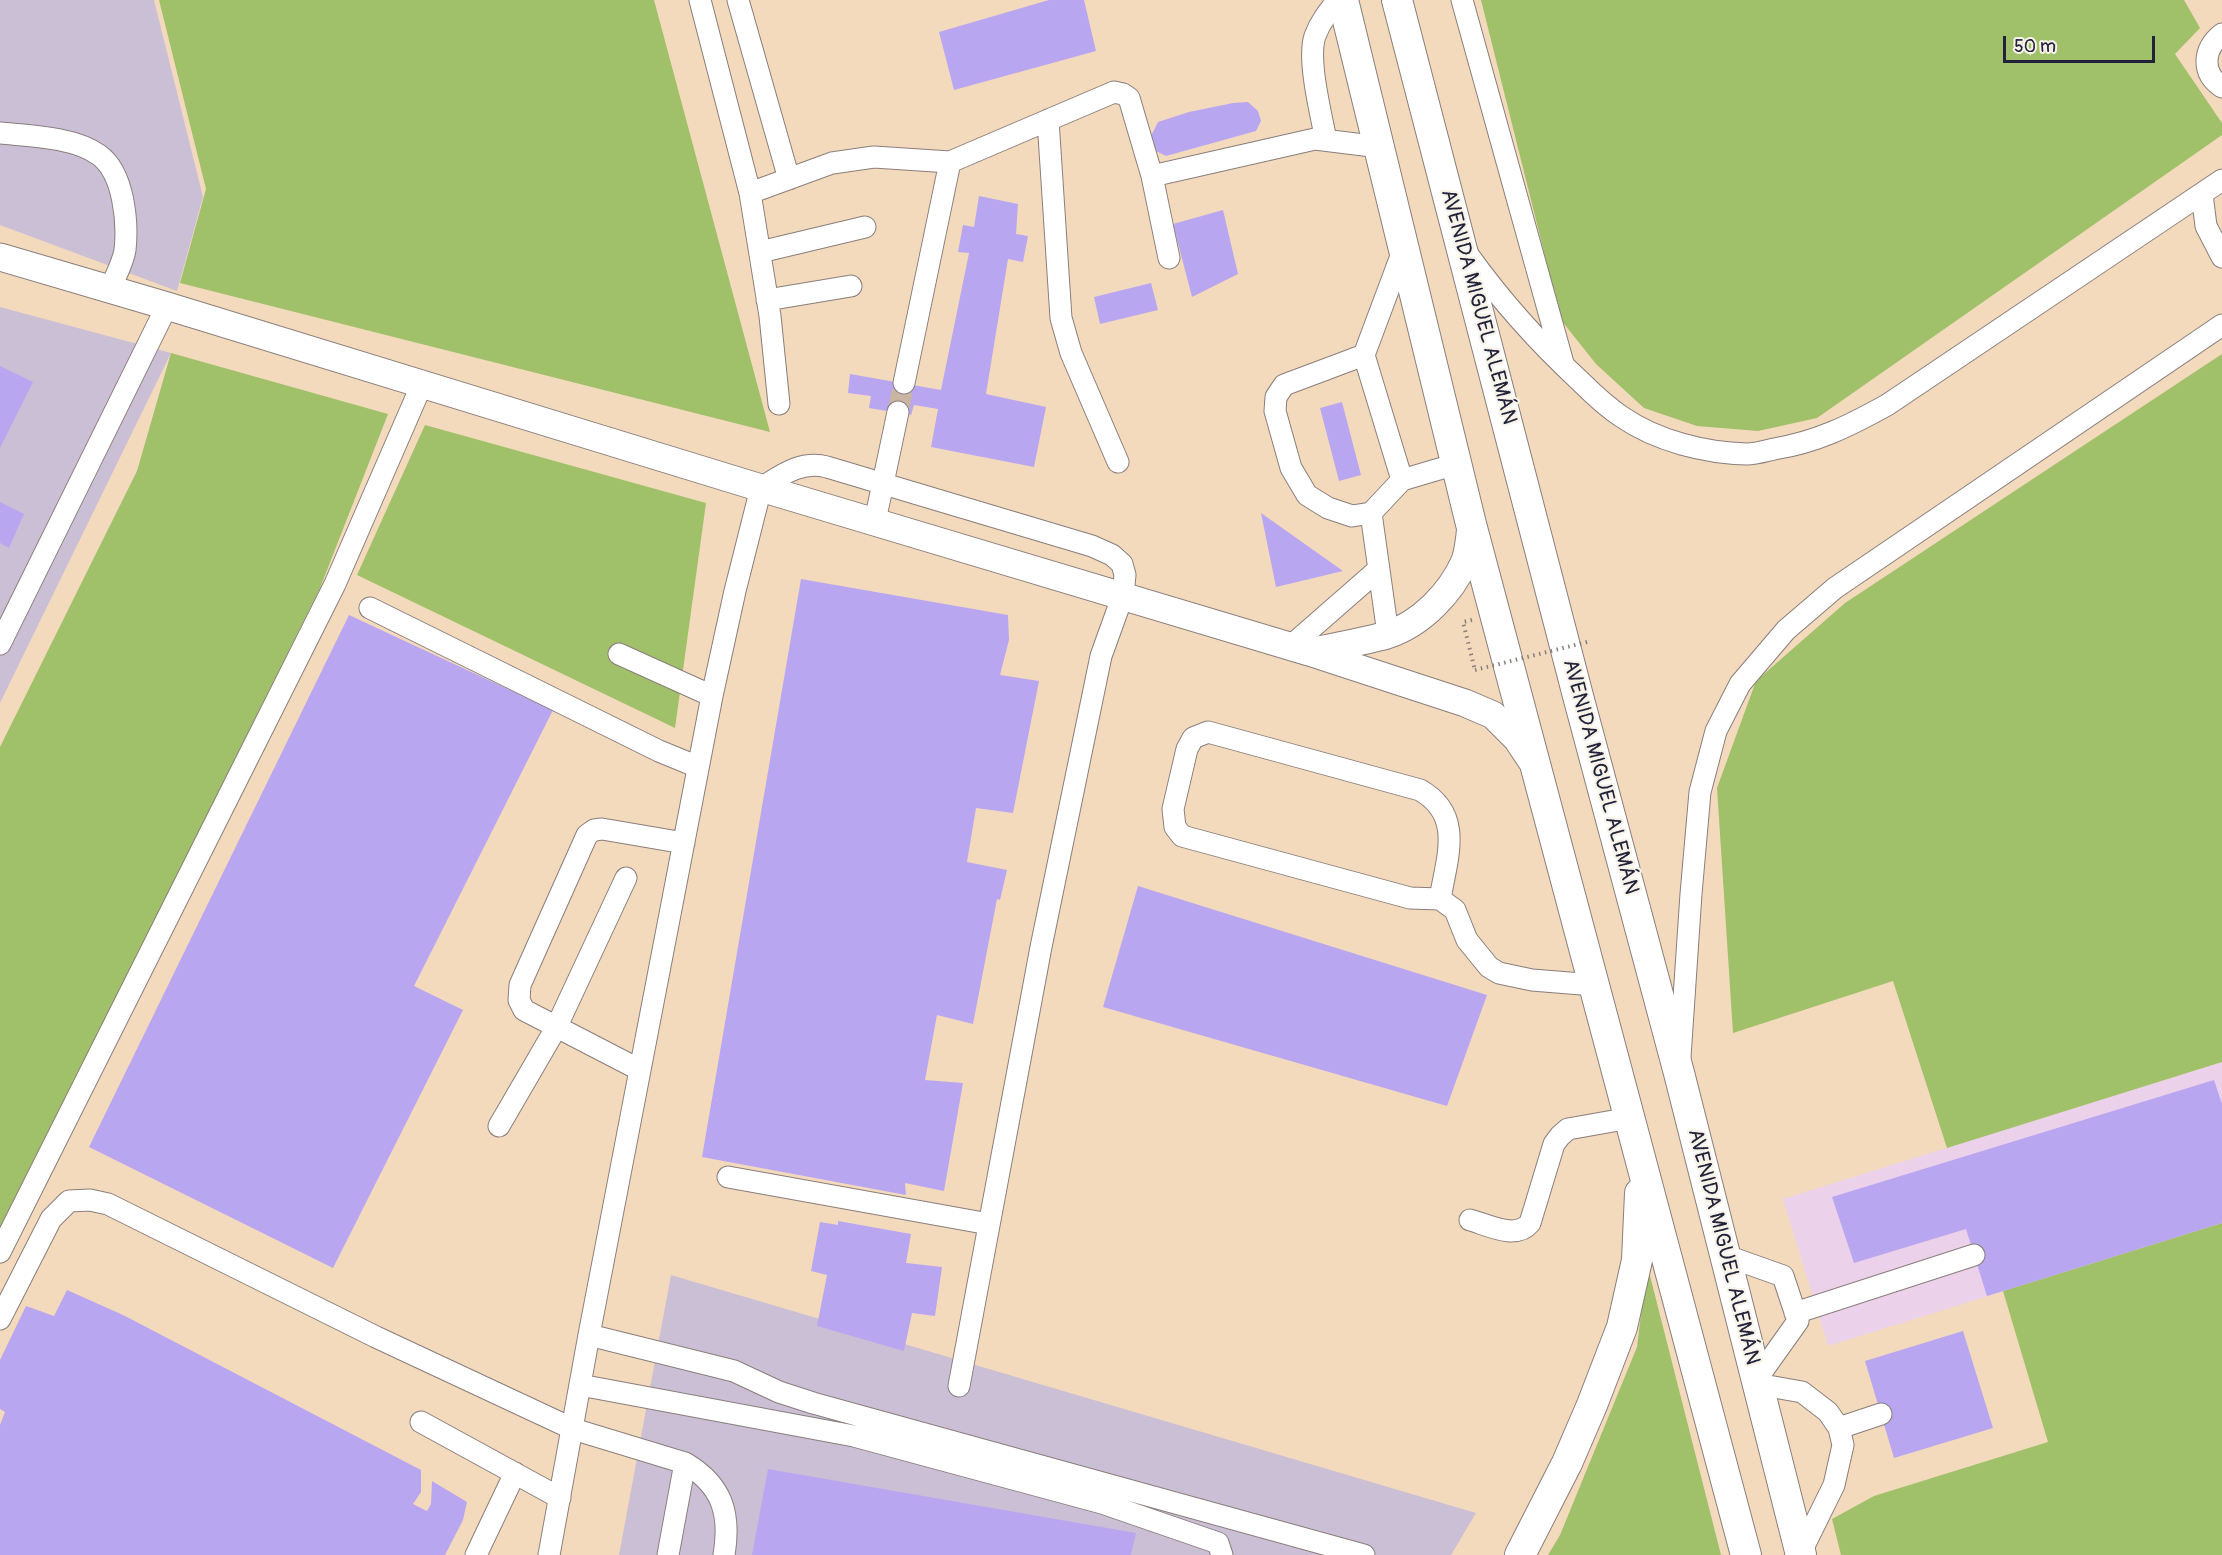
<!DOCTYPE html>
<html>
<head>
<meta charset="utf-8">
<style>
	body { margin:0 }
	#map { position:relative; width:2222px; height:1555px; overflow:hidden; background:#f3dabc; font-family:Pangolin,sans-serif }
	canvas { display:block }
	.scale { position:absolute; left:2003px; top:36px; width:152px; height:27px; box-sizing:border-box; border:3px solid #22223b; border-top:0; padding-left:8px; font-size:18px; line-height:21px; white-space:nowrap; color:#22223b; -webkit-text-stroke:4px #f7f3e8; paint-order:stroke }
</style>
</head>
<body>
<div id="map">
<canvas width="2222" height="1555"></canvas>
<div class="scale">50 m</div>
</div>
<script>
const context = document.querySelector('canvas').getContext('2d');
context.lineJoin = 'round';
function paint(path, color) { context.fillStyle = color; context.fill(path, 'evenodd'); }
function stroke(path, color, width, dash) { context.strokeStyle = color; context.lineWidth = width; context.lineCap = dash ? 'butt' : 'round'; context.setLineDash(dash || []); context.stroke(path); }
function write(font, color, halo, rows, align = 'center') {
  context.font = font + ' Pangolin,sans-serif'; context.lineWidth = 4.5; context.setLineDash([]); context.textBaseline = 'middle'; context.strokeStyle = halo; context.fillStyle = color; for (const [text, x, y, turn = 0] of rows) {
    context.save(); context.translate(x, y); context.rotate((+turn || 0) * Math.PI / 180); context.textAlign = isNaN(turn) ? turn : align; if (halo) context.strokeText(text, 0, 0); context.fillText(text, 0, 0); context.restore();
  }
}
paint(new Path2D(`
	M2222,1062v161l-394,123 -45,-147z`), '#ecd1ea');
paint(new Path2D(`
	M0,0h154l49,197 -26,94 -177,-66z
	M0,307l171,46 -171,350z
	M671,1275l805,238 -25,42h-832z`), '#cbbfd5');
paint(new Path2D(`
	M159,0h495l116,432 -590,-149 26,-94z
	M1481,0h703l16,28 -25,26 47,69v12l-405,283 -59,13 -61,-5 -53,-18 -48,-44 -35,-44z
	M171,353l217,61 -68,174 -320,642v-483l137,-276z
	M2222,354v708l-275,86 -54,-167 -160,52 -16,-245 39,-107 89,-78z
	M425,425l281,78 -31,225 -318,-153z
	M2222,1223v332h-381l-9,-36 42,-23 174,-54 -45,-151z
	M1647,1264l74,291h-173l12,-20 77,-188z`), '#a0c069');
paint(new Path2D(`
	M1049,0h35l12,51 -142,39 -15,-58z
	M1248,102l10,9 3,10 -5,10 -90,25 -10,-5 -5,-15 7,-14 31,-10 44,-9z
	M979,196l39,8 -2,30 12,2 -5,26 -15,-3 -22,135 60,13 -12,60 -103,-20 7,-38 -24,-4 -3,10 -42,-7 2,-12 -23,-3 2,-19 91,16 28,-137 -11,-1 5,-27 11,2z
	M1223,210l15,64 -46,23 -19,-73z
	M1151,283l7,27 -58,14 -6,-27z
	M0,366l33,16 -33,66z
	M1342,402l19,73 -22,6 -19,-73z
	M0,502l24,12 -15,34 -9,-5z
	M1261,513l82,58 -67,16z
	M801,579l207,36 1,25 -9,35 39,6 -26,132 -37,-5 -9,54 40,8 -7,30 -3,-1 -24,125 -36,-9 -12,65 38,3 -19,108 -39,-8 1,12 -204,-38z
	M349,615l204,95 -139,276 49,24 -130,258 -244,-121z
	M1138,886l349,109 -40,111 -344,-99z
	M2214,1080l8,24v119l-235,73 -21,-67 -112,34 -22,-66z
	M838,1221l73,13 -5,29 36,4 -7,49 -23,-3 -8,38 -87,-25 10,-51 -16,-4 9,-49 18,3z
	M67,1290l56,25 298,155v22l-8,12 14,7 4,-7 1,-23 35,21 -4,18 -18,35h-445v-130l5,-13 -5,-3v-49l26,-54 28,10z
	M1963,1331l30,97 -99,30 -29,-97z
	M768,1469l368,64 -5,22h-379z`), '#b9a6f1');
stroke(new Path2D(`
	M898,412l6,-29`), '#c9b5a2', 21, [21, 10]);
const minor = new Path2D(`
	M700,0l50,193
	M738,0l51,179
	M1462,0l101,363
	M2222,34c-19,15 -21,39 0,53
	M1048,120l13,198 10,35 47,109
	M0,133c30,3 74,4 99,22 25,18 29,67 26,95 -2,13 -10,27 -15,39
	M1326,140c-5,-26 -19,-81 -11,-104 5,-14 14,-25 23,-36
	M1152,176l17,82
	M2202,194l4,32 16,31
	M760,252l105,-25
	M1469,256c33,46 70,87 111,125 13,13 27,26 42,36 35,24 83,36 125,37 9,0 18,-3 27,-5 43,-7 75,-23 113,-44l335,-225
	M767,300l84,-14
	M1364,355l-80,30 -8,12 -1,14 16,57 16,27 21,13 24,8 19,-3 31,-33 54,-16
	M904,383l46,-221 164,-70 9,2 6,4 23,78 163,-37 65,8
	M779,404l-9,-88 -20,-123 82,-30 42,-6 76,5
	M1402,480l-38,-125 40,-107
	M1371,513l17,121
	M875,521l23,-109
	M370,608l289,143 39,16
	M0,644l167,-338
	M1291,646l88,-77
	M619,654l93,42
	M1440,899c7,-42 24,-84 -20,-109l-212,-58 -15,6 -6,11 -14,60 2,18 7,9 228,62 30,1 15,11 12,30 22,27 10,6 33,7 62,5
	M1680,1057l11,-163 9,-102 16,-61 24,-47 46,-54 49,-42 387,-263
	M640,1070l-116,-60 -5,-10 1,-15 67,-150 7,-5 8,-1 82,14
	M499,1126l57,-98 70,-150
	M728,1177l261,47
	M1470,1220c18,5 46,20 60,3l24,-79 6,-8 8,-7 62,-11
	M0,1252l335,-668 87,-200
	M1724,1255l59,21 15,45 -42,59
	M1795,1313l179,-58
	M0,1319l51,-100 18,-18 21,-1 18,4 268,133 197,92 112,34c37,22 46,50 39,92
	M589,1335l145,36 45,21 34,11 551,152
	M1757,1384l45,8 26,20 11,16 4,17 -9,40 -34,69
	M580,1385l274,51 248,67 116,40 4,12
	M421,1422l139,76
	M1839,1428l42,-14
	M476,1555l39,-82
	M549,1555l40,-220 123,-639 23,-105 26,-103c21,-13 40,-28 66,-21l265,79 20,9 10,9 3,11 -2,20 -22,61 -60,291 -82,439
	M668,1555l17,-92`);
const major = new Path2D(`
	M0,257l167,49 594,182 548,164 156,51 28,12 24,24 14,21
	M1310,652c26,-6 52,-10 77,-17 34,-11 64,-42 78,-74 4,-12 5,-25 6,-36`);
const highway = new Path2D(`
	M1343,0l128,524 275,1031
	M1397,0l181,696 101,377 122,482
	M1520,1555l47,-92 25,-58 30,-78 15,-67 3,-67`);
stroke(minor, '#8a7e7c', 23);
stroke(major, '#8a7e7c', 29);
stroke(highway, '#8a7e7c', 32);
stroke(new Path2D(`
	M1472,620l-9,2 12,48`), '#8a7e7c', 4, [1.5, 4.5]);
stroke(minor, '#fff', 21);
stroke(major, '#fff', 27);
stroke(highway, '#fff', 30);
stroke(new Path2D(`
	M1475,670l116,-29`), '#8a7e7c', 4, [1.5, 4.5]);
write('21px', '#22223b', '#f7f3e8', [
	["AVENIDA MIGUEL ALEMÁN",1478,307,75],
	["AVENIDA MIGUEL ALEMÁN",1600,777,75],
	["AVENIDA MIGUEL ALEMÁN",1723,1247,76]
]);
</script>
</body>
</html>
